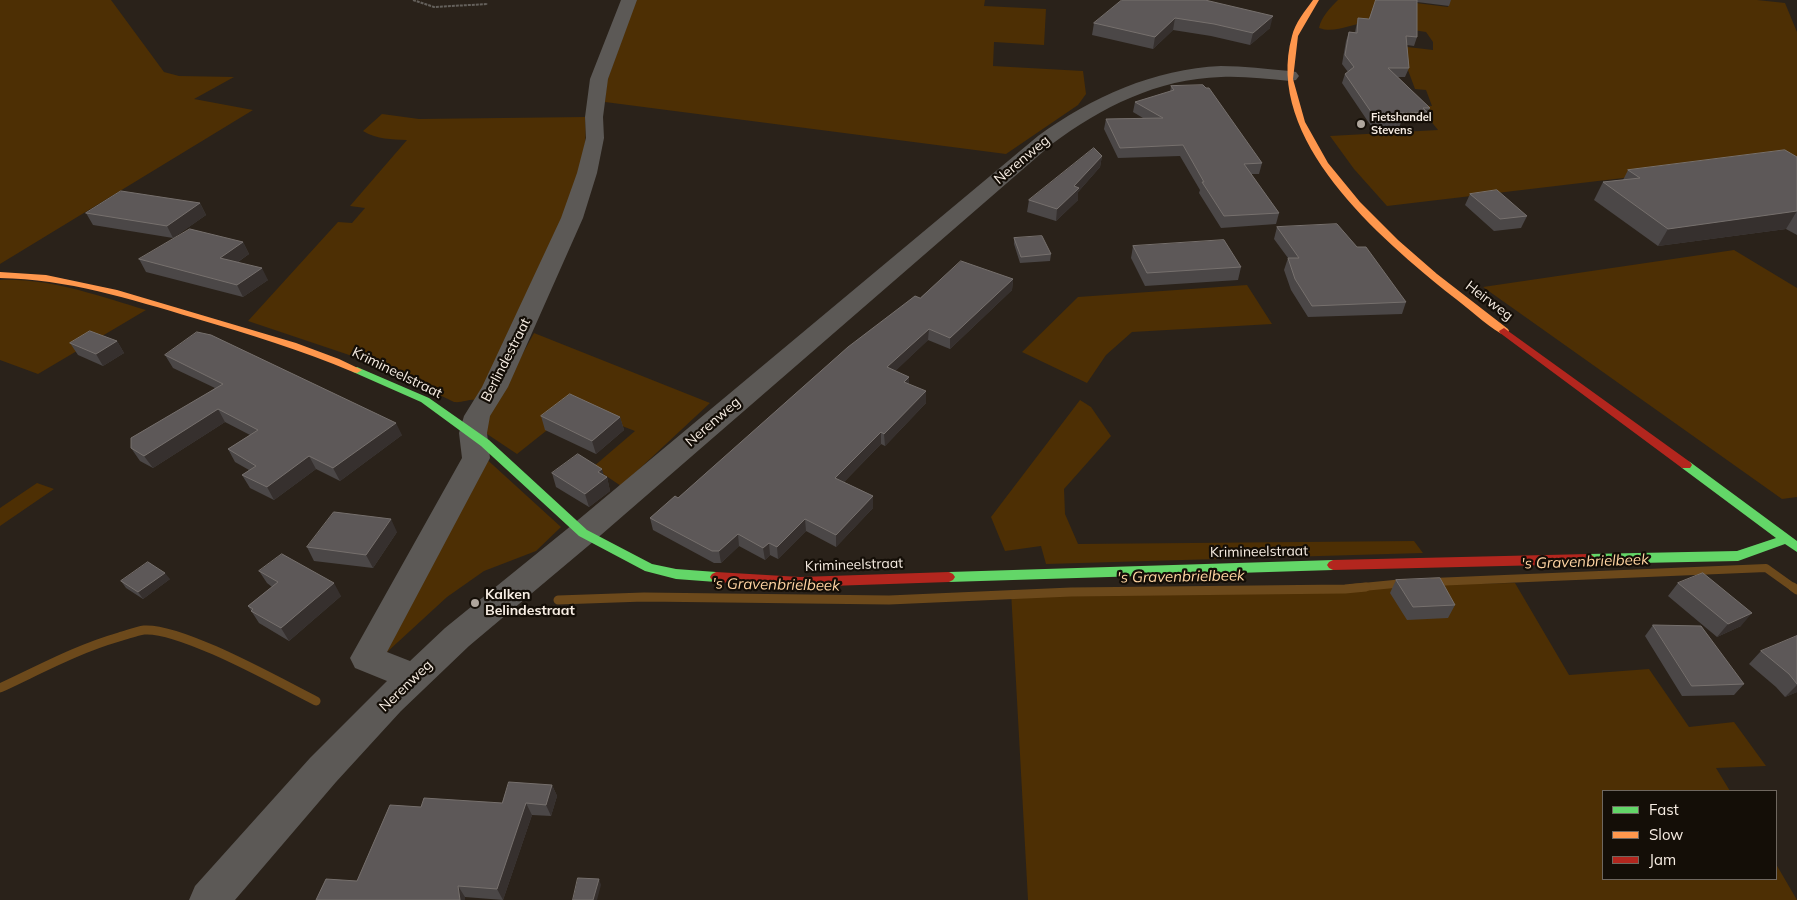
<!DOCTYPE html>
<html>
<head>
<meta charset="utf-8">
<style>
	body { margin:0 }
	#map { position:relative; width:1797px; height:900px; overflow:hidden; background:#2a221a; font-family:Mulish,sans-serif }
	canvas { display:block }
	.legend { position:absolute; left:1602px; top:790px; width:175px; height:90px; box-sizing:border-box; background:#140e07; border:1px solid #6f675f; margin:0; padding:6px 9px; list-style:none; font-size:15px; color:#f7ede3 }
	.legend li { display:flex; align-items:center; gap:10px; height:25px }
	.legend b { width:25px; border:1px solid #6f675f }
</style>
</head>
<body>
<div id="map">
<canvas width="1797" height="900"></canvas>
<ul class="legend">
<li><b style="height:6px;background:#63d668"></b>Fast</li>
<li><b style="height:6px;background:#ff974d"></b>Slow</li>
<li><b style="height:6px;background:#b3261e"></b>Jam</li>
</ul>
</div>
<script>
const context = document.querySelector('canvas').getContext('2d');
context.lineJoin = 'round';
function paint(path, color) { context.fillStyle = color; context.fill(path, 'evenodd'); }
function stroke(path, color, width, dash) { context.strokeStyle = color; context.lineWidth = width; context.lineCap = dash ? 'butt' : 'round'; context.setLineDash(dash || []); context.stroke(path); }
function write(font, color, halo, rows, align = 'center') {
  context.font = font + ' Mulish,sans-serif'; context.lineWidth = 4.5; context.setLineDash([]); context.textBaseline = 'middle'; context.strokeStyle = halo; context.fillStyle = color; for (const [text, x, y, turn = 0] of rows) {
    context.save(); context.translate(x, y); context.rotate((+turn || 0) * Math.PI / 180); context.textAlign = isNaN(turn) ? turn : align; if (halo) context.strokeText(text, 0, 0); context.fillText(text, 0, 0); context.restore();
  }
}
paint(new Path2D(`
	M0,0h111l53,72 15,4 55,1 -40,22 59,11 -253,154z
	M636,0h349l-1,6 62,3 -2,36 -50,-3 -1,24 90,5 3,23 -8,11 -72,49 -401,-52 2,-21z
	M1338,0h54l56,7 2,-7h307l28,3 12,29v140l-22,-12 -388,46 -33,-37 -24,-33 108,-6 -20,-25 14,1 -6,-16 -11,-1 -16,-43 34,4v-8l-7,-10 -58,-9c-18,0 -32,11 -49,5 2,-11 12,-21 19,-28z
	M382,114l37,5 166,-2c6,59 -28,117 -52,169 -18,38 -36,76 -54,114 -12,-1 -16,3 -25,2l-78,-38 -128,-43 90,-99 14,1 13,-15 -15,-2 57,-66c-16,-1 -29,0 -44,-9z
	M1734,250l63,38v209l-15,2 -299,-212z
	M0,280c51,-2 98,16 146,30l-108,64 -38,-14z
	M1247,285l25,39 -140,8 -26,23 -19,28 -65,-31 56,-55z
	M534,333l176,70 -89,83 -28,-19 42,-36 -60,-23 -58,46 -36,-24z
	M1080,400l11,7 20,29 -47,53 1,25 13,30 336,-3 9,12 -377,11 -5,-18 -36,5 -14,-34z
	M482,455l79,72 -25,24 -52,20 -37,26 -61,56z
	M37,483l17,6 -54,37v-18z
	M1515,583l54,92 80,-6 40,58 45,-5 32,44 -50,2 14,23h-127v88h173v-15l21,36h-769l-17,-309z`), '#4d2f04');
stroke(new Path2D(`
	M1433,582l333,-14 28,20
	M1353,588l51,-5`), '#6c491b', 8);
stroke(new Path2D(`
	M1793,587l4,3
	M558,600l86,-3 245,3 182,-8 274,-3 21,-2
	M0,688c39,-18 77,-39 119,-51 8,-2 17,-6 25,-7 37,-3 136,53 172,71`), '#6c491b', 9);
stroke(new Path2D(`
	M413,0l21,7 54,-3`), '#64605b', 2, [3, 1]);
paint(new Path2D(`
	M621,0h16l-29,79 -5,38 1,21 -7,35 -14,45 -75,169 -18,29 -3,17 3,25 -103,194 23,9 35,-33 127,-103 466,-389c54,-39 116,-67 183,-70 23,0 46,3 69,5l6,1 3,4 -3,4 -6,1c-23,-2 -46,-5 -69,-4 -64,2 -119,30 -169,67l-458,397 -125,105 -68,65 -65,71 -101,118h-46l6,-14 115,-128 77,-77 -32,-13 -5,-10 112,-200 -3,-25 5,-17 18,-29 79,-169 16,-45 9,-35 -1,-21 5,-38z`), '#5c5956');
paint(new Path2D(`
	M357,367l72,31 60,42 98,90 65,34 24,5 40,3 4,2 2,3 -2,3 -4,2 -40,-3 -31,-8 -66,-35 -98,-90 -60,-44 -68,-30 -1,-2z
	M1686,461l4,1 107,79v11l-12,-8 -47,17 -149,3 -4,-2 -2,-3 2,-3 4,-2 148,-3 39,-13 -94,-70 -2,-3 2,-3z
	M1333,560l4,2 2,3 -2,3 -4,2 -384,12 -4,-2 -2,-3 2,-3 4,-2z`), '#63d668');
paint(new Path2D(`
	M1313,0h6l-21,36 -5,43 12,43 23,41 32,39 38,38 39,34 71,55 1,2 -1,2c-4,1 -4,2 -8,0 -14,-8 -34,-27 -48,-37 -72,-58 -189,-156 -160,-260 3,-13 13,-25 21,-36z
	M0,272l46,3 71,15 179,53 43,16 23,11 -5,3 -4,-1c-52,-22 -105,-38 -159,-54 -64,-19 -127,-39 -194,-40z`), '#ff974d');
paint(new Path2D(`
	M1504,328l186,134 2,3 -2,3h-8l-182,-135 -1,-2z
	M1589,554l4,2 2,3 -2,3 -4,2 -256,6 -4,-2 -2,-3 2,-3 4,-2z
	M716,572l84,5 149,-5 4,2 2,3 -2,3 -4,2 -149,5 -84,-5 -4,-2 -2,-3 2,-3z`), '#b3261e');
paint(new Path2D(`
	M1122,0l148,28 -20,17 -39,-9 -38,-6 -20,19 -61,-14 2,-12z
	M1376,0h75l-2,6 -32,-4v35l-3,9 -7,-1 2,23 -4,9h-7l32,31 -6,14 -23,1 -2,4 -26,2 -31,-46 3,-9 3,-2 -6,-8 4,-23 3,-9h6l1,-5 2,-9 11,1z
	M1171,86l91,77 -3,11h-8l28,39 -3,11 -55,4 -22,-35 1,-3 -20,-34 -62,2 -14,-29 2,-10 37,-1 -10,-6 2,-10 35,-10z
	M1102,156l-2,11 -22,25v8l-22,21 -29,-9 2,-12z
	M1797,157v78l-11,-6 -128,17 -64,-46 9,-18 20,-2 5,-10z
	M1470,194l57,22 -6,12 -27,3 -29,-26z
	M200,203l6,12 -33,23 -80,-13 -7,-12z
	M1277,227l129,75 -4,12 -94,3 -17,-27 -7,-20 4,-12 -14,-19z
	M1014,238l37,16 -1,7 -30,2 -6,-19z
	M243,242l6,12 -11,8 30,18 -25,17 -97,-25 -7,-13z
	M1133,246l108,21 -3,13 -93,6 -14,-28z
	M1013,279l-1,11 -62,59 -22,-9 -33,31 31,32 -41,43 -4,-2 -37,38 29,14v12l-37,39 -30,-16 -28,28 -8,-4 -5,5 -26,-14 -18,17h-7l-61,-33 -3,-12 28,-20 242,-200z
	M117,341l7,12 -21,13 -25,-11 -8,-12z
	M165,355l237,80 -62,46 -24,-12 -42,31 -24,-12 -8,-13 7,-5 -14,-8 -7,-13 22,-14 -25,-13 -72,46 -13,-7 -9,-13 84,-60 -42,-20z
	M541,416l79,1 4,13 -28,24 -51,-24z
	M552,473l55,4 3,14 -21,16 -33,-20z
	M397,532l-24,36 -59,-7 -7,-14z
	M259,571l82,25 -52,45 -30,-18 -11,-17 24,-19 -5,-4z
	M170,579l-27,20 -17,-11 -5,-7z
	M1396,580l59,25 -7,13 -41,2 -17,-27z
	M1678,583l63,43 -24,11 -49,-41z
	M1653,625l91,59 -10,11 -52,1 -37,-60z
	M1797,636v56l-12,5 -9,-10 -27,-23 12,-13z
	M552,785l5,11 -6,20 -19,-1 -29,85 -38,-3 -108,-16 64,-74 81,-4z`), '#4b4747');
paint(new Path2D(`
	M1273,16l-3,12 -20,17 3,-12z
	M1175,18l-2,12 -20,19 2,-12z
	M1102,156l-2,11 -22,25v8l-22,21 1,-12 17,-23z
	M200,203l6,12 -33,23 -6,-12z
	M1797,211l-11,18 -128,17 10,-17z
	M243,242l6,12 -23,16 -6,-12z
	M262,268l6,12 -25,17 -6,-12z
	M1013,279l-1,11 -62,59v-11z
	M929,329l-1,11 -41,39v-12z
	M117,341l7,12 -21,13 -7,-12z
	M909,377v12l-5,-7z
	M926,391v12l-41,43 -1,-12z
	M218,409l7,13 -72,46 -9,-12z
	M620,417l4,13 -28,24 -4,-13z
	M396,423l6,12 -62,46 -7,-13z
	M881,432v12l-45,46 -1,-12z
	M309,456l7,13 -42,31 -7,-13z
	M602,469l3,10 2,-2 3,14 -21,16 -4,-13 13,-22z
	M873,496v12l-37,39v-12z
	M391,519l6,13 -24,36 -7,-13z
	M805,519l1,12 -28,28 -1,-12z
	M738,534l1,12 -18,17 -2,-12z
	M769,543l1,12 -5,5 -2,-12z
	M165,573l5,6 -27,20 -5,-7z
	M334,583l7,13 -52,45 -8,-13z
	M1752,613l-11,13 -24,11 11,-13z
	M1797,685v7l-12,5z
	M552,785l5,11 -6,20 -5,-11z
	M526,803l6,12 -29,85 -6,-11z
	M599,879l2,6 -4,15h-4z
	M458,886l7,11v3h-5z`), '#36302e');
const building = new Path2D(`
	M1122,0h83l68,16 -20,17 -39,-9 -39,-6 -20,19 -61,-14z
	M1376,0h41v37l-11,-1 3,32h-21l42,40h-7l4,4 -28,1 4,5 -27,1 -31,-45 9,-7 -9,-12 4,-23 8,1 1,-15 11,1z
	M1203,85l3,3h3l53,75 -18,1 35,49 -55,3 -22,-34h2l-21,-37 -63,3 -14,-29 57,-1 -28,-16 39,-12 -3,-4z
	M1094,148l8,8 -28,30 5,2 -22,21 -28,-9z
	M1785,150l12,7v54l-129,18 -65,-47 37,-4 -12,-8z
	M1497,190l30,26 -27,3 -30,-25z
	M121,191l79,12 -33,23 -81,-13z
	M1337,224l20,23h9l40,55 -94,4 -17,-27 -7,-21h11l-22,-31z
	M190,229l53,13 -23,16 42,10 -25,17 -98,-26z
	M1042,236l9,18 -30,3 -7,-19z
	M1224,240l17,27 -94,6 -14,-27z
	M961,261l52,18 -63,59 -21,-9 -42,38 22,10 -5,5 22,9 -42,43 -3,-2 -46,46 38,18 -37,39 -31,-16 -28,28 -8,-4 -6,5 -25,-14 -19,17h-7l-62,-33 25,-22 3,2 170,-151 67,-51 5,2z
	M90,331l27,10 -21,13 -26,-11z
	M197,332l14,3 185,88 -63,45 -24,-12 -42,31 -25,-12 14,-9 -28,-17 30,-19 -40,-21 -74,47 -13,-8v-10l92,-54 -58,-29z
	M570,394l50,23 -28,24 -51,-25z
	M578,454l24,15 -4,3 9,5 -22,17 -33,-21z
	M334,512l57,7 -25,36 -59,-8z
	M282,554l52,29 -53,45 -30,-17 2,-2 -5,-3 30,-24 -19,-11z
	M148,562l17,11 -27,19 -17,-11z
	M1703,573l49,40 -24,11 -50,-41z
	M1440,578l15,27 -42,2 -17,-27z
	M1653,625l48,1 43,58 -52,2z
	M1797,636v48l-8,-10 -28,-23z
	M509,782l43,3 -6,20 -20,-2 -29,86 -39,-3 2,14h-144l10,-21 31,2 33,-76 31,2 3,-9 78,5z
	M578,878l21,1 -6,21h-20z`);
paint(building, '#5d5858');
stroke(building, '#76706d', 1);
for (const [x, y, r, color] of [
	[1361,124,5,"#afa69d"],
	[475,603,5,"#afa69d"]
]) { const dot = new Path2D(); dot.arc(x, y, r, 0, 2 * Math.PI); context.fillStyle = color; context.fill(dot); stroke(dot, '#140e07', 2); }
write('bold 11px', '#f7ede3', '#140e07', [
	["Fietshandel",1371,118],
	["Stevens",1371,131]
], 'left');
write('14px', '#f7ede3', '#140e07', [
	["Nerenweg",1022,160,-40],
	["Heirweg",1489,301,37],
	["Berlindestraat",506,360,-63],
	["Krimineelstraat",397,373,26],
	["Nerenweg",713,422,-41],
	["Krimineelstraat",1259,552,-1],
	["Krimineelstraat",854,565,-2],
	["Nerenweg",406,686,-44]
]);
write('bold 14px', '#f7ede3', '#140e07', [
	["Kalken",485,595],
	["Belindestraat",485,611]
], 'left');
write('italic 15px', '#ffd4a2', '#140e07', [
	["'s Gravenbrielbeek",1585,562,-2],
	["'s Gravenbrielbeek",1181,577,-1],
	["'s Gravenbrielbeek",776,585,1]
]);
</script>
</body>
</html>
